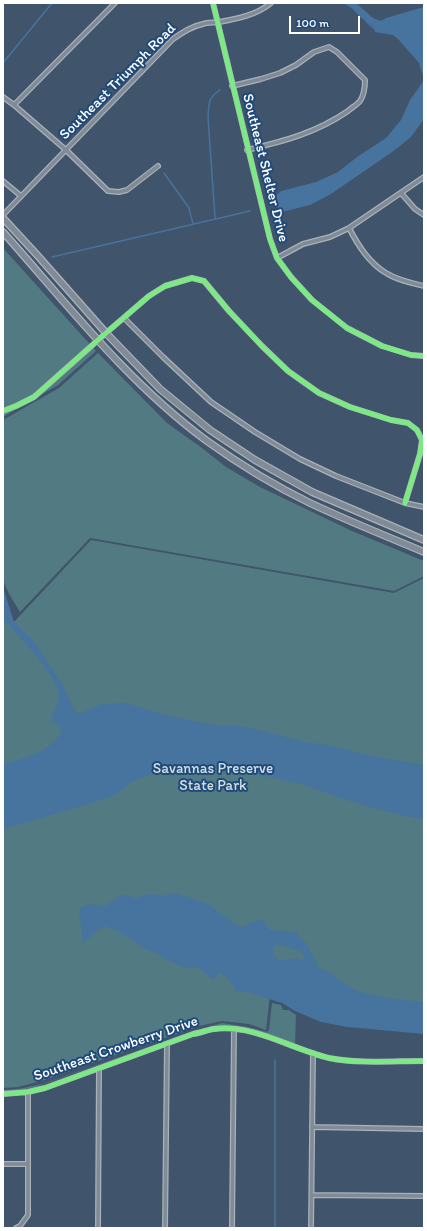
<!DOCTYPE html>
<html>
<head>
<meta charset="utf-8">
<style>
	body { margin:0 }
	#map { position:relative; width:427px; height:1231px; overflow:hidden; background:#40546b; font-family:Itim,sans-serif }
	canvas { display:block }
	.frame { position:absolute; inset:0; border:4px solid #fff; pointer-events:none }
	.scale { position:absolute; left:289px; top:16px; width:71px; height:18px; box-sizing:border-box; border:2px solid #fff; border-top:0; padding-left:5px; font-size:12px; line-height:14px; white-space:nowrap; color:#fff; -webkit-text-stroke:3px #1f4a7a; paint-order:stroke }
</style>
</head>
<body>
<div id="map">
<canvas width="427" height="1231"></canvas>
<div class="frame"></div>
<div class="scale">100 m</div>
</div>
<script>
const context = document.querySelector('canvas').getContext('2d');
context.lineJoin = 'round';
function paint(path, color) { context.fillStyle = color; context.fill(path, 'evenodd'); }
function stroke(path, color, width, dash) { context.strokeStyle = color; context.lineWidth = width; context.lineCap = dash ? 'butt' : 'round'; context.setLineDash(dash || []); context.stroke(path); }
function write(font, color, halo, rows, align = 'center') {
  context.font = font + ' Itim,sans-serif'; context.lineWidth = 4; context.setLineDash([]); context.textBaseline = 'middle'; context.strokeStyle = halo; context.fillStyle = color; for (const [text, x, y, turn = 0] of rows) {
    context.save(); context.translate(x, y); context.rotate((+turn || 0) * Math.PI / 180); context.textAlign = isNaN(turn) ? turn : align; if (halo) context.strokeText(text, 0, 0); context.fillText(text, 0, 0); context.restore();
  }
}
paint(new Path2D(`
	M3,248l93,103 -38,34 -55,32z
	M98,353l69,70 35,25 24,19 34,20 92,44 72,30v15l-30,15 -304,-53 -70,74 -11,-18 -6,-14v-160l56,-32z
	M91,540l303,53 30,-15v436l-153,-28 -5,44 -17,-6 -27,-3 -23,5 -158,55 -23,6 -15,1v-484l10,19z
	M272,1003l9,2 2,5h6l7,5 -1,29c-19,-6 -39,-15 -59,-18 -15,-2 -29,2 -43,6l-161,56 -29,4v-2l15,-1 24,-5 158,-55 22,-6 26,4 19,5 2,-2z`), '#527a83');
paint(new Path2D(`
	M344,3h12l17,15 8,3 5,-3 38,-11v73l-5,-17 -21,-24 -5,-4 -18,-3 -2,-6 -13,-9 -7,-8z
	M424,80v39l-13,18 -16,13 -64,44 -21,11 -28,7 -7,-8 -2,-5 8,-8 35,-9 22,-10 19,-15 29,-19 15,-18 9,-20z
	M3,587l11,35 20,19 13,21 16,23 9,21 7,8 22,-10 26,-1 34,11 37,8 27,4 5,-1 18,2 56,15 23,3 41,10 56,10v55l-56,-13 -68,-23 -47,-11 -53,-7 -47,8 -22,8 -11,9 -6,4 -25,9 -86,25v-65c22,-6 47,-11 58,-32l-2,-7 -6,-3 -2,-5c3,-6 7,-13 8,-20 2,-18 -42,-63 -55,-77z
	M173,893l19,5 16,6 29,22 5,1 19,-8 9,11 26,2 10,11 13,25c15,4 23,16 37,22 18,8 49,10 68,12v32l-77,-7 -26,-5 -26,-11 -13,-8 -35,-11 -10,-1 -9,-13 -8,-5 -7,7 -12,-10 -7,-3 -9,1 -16,-7 -12,-8 -12,-4 -27,-18 -13,-5c-9,4 -14,12 -22,17l-4,-32c6,-9 15,-7 25,-4l18,-13 14,4 14,-4 14,2zM276,945h5l21,7 3,8 -2,1 -7,-3c-10,2 -14,6 -23,-3v-7z`), '#47739f');
stroke(new Path2D(`
	M366,21l7,7
	M3,63l49,-60
	M164,173l25,35 2,9 2,6
	M215,218l-7,-101c1,-14 0,-19 12,-27
	M52,257l198,-46
	M275,1228v-168`), '#47739f', 1.5);
const street = new Path2D(`
	M213,3l57,236 7,19 14,19 21,23 35,28 35,18 29,9 13,1
	M232,86l29,-7 19,-6 16,-8 18,-13 15,-5 8,5 28,28c0,7 -1,15 -5,21 -3,4 -9,7 -12,10 -32,22 -64,30 -101,39
	M3,97l11,8 52,45 42,41 11,1 8,-2 31,-24
	M14,105l101,-102
	M3,181l18,15
	M401,193l14,16 9,6
	M3,215l170,-176c10,-7 19,-13 30,-15 5,-2 11,-1 16,-2 17,-3 38,-7 52,-19
	M349,228c9,17 20,35 37,45 11,7 25,10 38,13
	M277,258l26,-14 27,-7 19,-9 75,-51
	M124,318l39,39 48,45 44,30 45,27 36,17 69,27 19,4
	M3,411l13,-5 18,-9 72,-64 43,-37 16,-10 27,-8 12,3 25,30 33,35 26,25 31,22 31,14 41,13 17,3 9,7 5,10 -2,14 -15,49
	M3,1094l25,-2 17,-4 148,-54c7,-1 14,-4 21,-5 40,-5 77,20 115,29 29,6 65,3 95,3
	M312,1127l112,2
	M3,1164h25
	M312,1195l112,1
	M16,1228l4,-2 8,-11v-123
	M98,1228l1,-159
	M165,1228l2,-184
	M232,1228l2,-199
	M311,1228l2,-175`);
const secondary = new Path2D(`
	M3,218l35,38 68,77 54,56 50,41 45,30 57,32 112,48
	M3,232c64,72 125,151 204,209 32,23 68,45 103,62 38,18 76,33 114,49`);
stroke(street, '#a9b2bc', 6);
stroke(secondary, '#a9b2bc', 8);
stroke(street, '#818b96', 3.5);
stroke(secondary, '#818b96', 5.5);
stroke(new Path2D(`
	M213,3l57,236 7,19 14,19 21,23 35,28 35,18 29,9 13,1
	M3,411l13,-5 18,-9 72,-64 43,-37 16,-10 27,-8 12,3 25,30 33,35 26,25 31,22 31,14 41,13 17,3 9,7 5,10 -2,14 -15,49
	M3,1094l25,-2 17,-4 148,-54c7,-1 14,-4 21,-5 40,-5 77,20 115,29 29,6 65,3 95,3`), '#7ce984', 5);
write('15px', '#fff', '#1f4a7a', [
	["Southeast Triumph Road",118,82,-45],
	["Southeast Shelter Drive",265,168,76],
	["Southeast Crowberry Drive",116,1049,-19]
]);
write('15px', '#d4dfe1', '#1f4a7a', [
	["Savannas Preserve",213,769],
	["State Park",213,786]
]);
</script>
</body>
</html>
